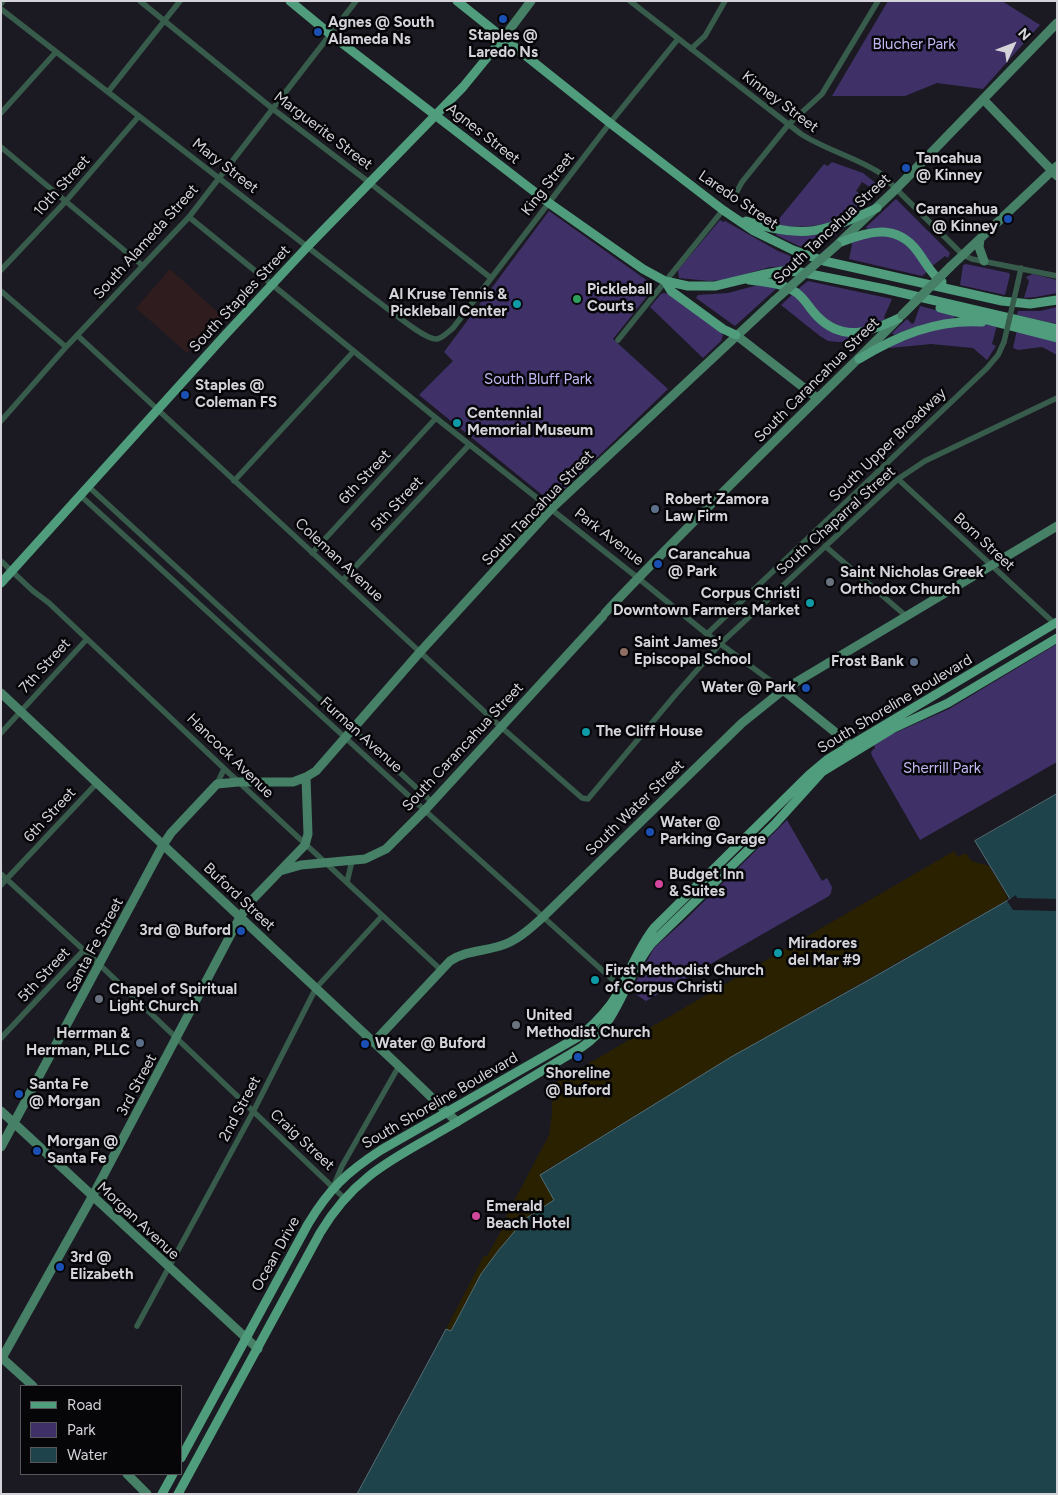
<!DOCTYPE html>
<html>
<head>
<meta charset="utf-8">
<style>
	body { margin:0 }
	#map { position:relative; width:1058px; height:1495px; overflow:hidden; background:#1b1a22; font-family:Figtree,sans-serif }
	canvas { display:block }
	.frame { position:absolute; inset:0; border:2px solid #d4d3d9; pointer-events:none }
	.legend { position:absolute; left:20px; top:1385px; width:162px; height:90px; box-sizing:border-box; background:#060609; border:1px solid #58585c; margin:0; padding:6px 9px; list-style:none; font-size:15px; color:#d4d3d9 }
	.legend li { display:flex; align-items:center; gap:10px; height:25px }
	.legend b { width:25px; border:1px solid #58585c }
	.north { position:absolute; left:988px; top:20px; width:50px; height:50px; -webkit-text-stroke:4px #060609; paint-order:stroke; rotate:47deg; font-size:14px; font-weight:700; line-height:20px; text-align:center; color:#d4d3d9 }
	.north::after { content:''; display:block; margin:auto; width:18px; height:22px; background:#d4d3d9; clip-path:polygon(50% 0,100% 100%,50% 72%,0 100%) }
</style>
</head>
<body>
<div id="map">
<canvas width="1058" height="1495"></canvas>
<div class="frame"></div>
<ul class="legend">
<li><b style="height:6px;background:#4f9d7c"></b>Road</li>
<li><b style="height:14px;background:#3f3168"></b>Park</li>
<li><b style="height:14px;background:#1e434a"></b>Water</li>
</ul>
<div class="north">N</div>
</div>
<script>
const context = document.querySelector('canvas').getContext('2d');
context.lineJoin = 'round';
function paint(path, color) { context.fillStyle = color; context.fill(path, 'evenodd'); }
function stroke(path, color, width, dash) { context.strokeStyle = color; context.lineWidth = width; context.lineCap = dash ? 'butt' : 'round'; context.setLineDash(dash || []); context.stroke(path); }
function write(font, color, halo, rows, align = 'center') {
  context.font = font + ' Figtree,sans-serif'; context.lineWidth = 5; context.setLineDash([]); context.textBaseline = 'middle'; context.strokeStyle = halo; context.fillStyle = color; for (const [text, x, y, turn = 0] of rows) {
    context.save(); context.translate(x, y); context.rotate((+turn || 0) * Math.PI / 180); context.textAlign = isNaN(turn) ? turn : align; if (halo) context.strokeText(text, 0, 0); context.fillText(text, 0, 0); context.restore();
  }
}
paint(new Path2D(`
	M170,269l52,47 -35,37 -51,-45z`), '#2f1c1e');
paint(new Path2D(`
	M888,1h114l38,24 -57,64 -46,-6 -32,13h-73z
	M832,162l31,11 20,16 -4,4 -17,-11 -6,9 14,10c-29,25 -59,28 -96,24l50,-61 4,2z
	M896,199l54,54 -2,5 -3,-2 -14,11 -4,-5 -43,-34 -17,1 -1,-2z
	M549,211l103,73v6l-39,49 55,50 -117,113 -132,-107 34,-34 -9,-9z
	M720,220l3,2 2,-1 53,30 27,11 -4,4 -31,1 -45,13 -16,1 -30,-3 -1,-8z
	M840,228l1,2 -9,8 -6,-2 -3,2 -1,9 -5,4 -18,-5 -23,-11 1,-2z
	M890,235l21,12 16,25 -5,4 -73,-17 3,-14 -1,-3 5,-3z
	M966,264l43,9 1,2 -5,20 -45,-10 3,-20z
	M1033,274l24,6v13l-21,4 -12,1 5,-17 -3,-4z
	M808,281l84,18 -8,18 1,2c-44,24 -59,3 -87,-30z
	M758,285l20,2 -43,39 -39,-28 2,-3 30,-2z
	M664,293l4,1 52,37 3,4 -2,6 -18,17 -53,-51 11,-13z
	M794,293l28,31 46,9 2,2 -10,9 -8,-3 -14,1 -10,-1 -8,-5 -39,-31z
	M920,306l35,9 -1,4 -33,6 -27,10 -2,-2 15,-14 5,5 2,-1z
	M1057,307v17l-40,-9 1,-4h22z
	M977,324l20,1 -5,19 4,2 -9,14 -14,-12 -42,-4 -41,4 -2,-3 43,-17z
	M1017,330l40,10v15l-15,-8 -24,3 -5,-2z
	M1057,644v118l-137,78 -48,-84 -1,-4 4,-4 -1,-3 16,-10 59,-26z
	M787,820l35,61 5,-3 5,9 -1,6 -2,3 -183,105 -15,-10 23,-43 31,-28z`), '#3f3168');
paint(new Path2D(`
	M954,851l4,6 8,-4 5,8 18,5 18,30v4l-276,157 -191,117 14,26 -29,19 -44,55 -30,57 -5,-2 38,-73h3l18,-32 -2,-2 46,-87 3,-22v-11l-4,-15z`), '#2a2101');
const water = new Path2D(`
	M1057,794v700h-700l89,-165 5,2 30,-57 17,-23 27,-32 29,-19 -14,-25 191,-118 143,-80 136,-78 -35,-58z`);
paint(water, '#1e434a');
stroke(water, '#556e75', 1);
paint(new Path2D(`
	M1016,895l1,3 40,1v12l-44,-1 -6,-9z`), '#1b1a22');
stroke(new Path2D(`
	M140,1l133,108 97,74 121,95
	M630,1l171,133c25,16 54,23 79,39l83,82 9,4 85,17
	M1,4l2,-3
	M1,9l371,288c12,8 53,44 65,42 6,-1 11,-7 16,-11l157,-205 68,-84
	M691,49l14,-13 20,-35
	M108,92l72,-91
	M1,113l55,-61
	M1,147l142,119
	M734,197l8,-15 46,-57 34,-31 56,-93
	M189,217l247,201 202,160 69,56 76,56
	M1,270l65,-69 73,-85
	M1018,282l3,-14
	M1,291l65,56
	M77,335l423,391 82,72 6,1 88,-105 44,-50 178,-165 27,-18 132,-63
	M618,340l105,-130
	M1,421l65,-74 123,-130 167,-216
	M898,479l156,144
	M234,481l120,-130
	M89,487l343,315
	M81,496l351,321 190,171
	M825,546l81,70
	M312,553l124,-135
	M1,561l32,30 16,12 181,171 211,196
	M343,580l126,-135
	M707,634l280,-266 11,-13 6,-13
	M1,733l86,-94
	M217,784l7,-15
	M1,874l99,91 244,233
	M347,882l5,-21
	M1,885l96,-102
	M1,1038l83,-88
	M334,1185l8,-19 57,-100
	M137,1326l116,-214 63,-124 66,-72`), '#385c4b', 5.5);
stroke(new Path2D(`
	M504,37l27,-36
	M983,99l74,77
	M980,239l-1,8 5,14
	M839,243l57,-54 161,-166
	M950,267l107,-101
	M736,335l81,63
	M605,613c95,-101 195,-196 293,-294
	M783,690l68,55
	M1,693l398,373 58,56
	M280,871l21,-6 64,-6 21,-10 39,-39 178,-194
	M374,1042l76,-81c17,-12 39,-9 58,-18 13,-6 24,-16 35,-26l199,-194 41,-33 274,-164
	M1,1111l257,238
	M1,1147l162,-302 8,-12 46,-49 21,-2h55l13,-5 10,-6 104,-119 131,-143 223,-208
	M1,1357l32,29
	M2,1358l90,-161 148,-280 12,-17 53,-55 3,-11 -2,-57
	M127,1474l20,20`), '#468067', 9);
stroke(new Path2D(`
	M290,1l40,33 219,169 94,66 22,12 23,5h27l50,-12 17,-3 18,1 85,17 172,40
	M457,1l153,122 113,87 31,21 39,19 31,11 178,40 28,3 27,-4
	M746,221c57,19 79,11 131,-13
	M841,242c28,-11 56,-19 77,10 8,11 13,22 24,30
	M749,280c16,2 34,3 48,13 8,6 13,16 20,23 26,27 53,16 82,2
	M665,281l6,10 52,38 13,6
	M940,308l117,30
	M859,359c38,-23 77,-40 123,-37
	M1,583l225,-249 82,-88 155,-159 41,-50
	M181,1458l127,-234c21,-35 39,-52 73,-74l197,-113c13,-9 23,-20 33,-33 16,-23 24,-52 43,-76l155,-153 19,-16 23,-14 206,-123
	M162,1494l11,-20
	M178,1494l142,-261c36,-61 80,-77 137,-111 42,-25 83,-50 125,-75 39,-26 42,-70 70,-104l122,-118 48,-53 72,-44 54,-25 109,-65`), '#4f9d7c', 9);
stroke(new Path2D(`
	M1004,342l14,-60`), '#385c4b', 5.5);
stroke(new Path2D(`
	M774,301l63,-56
	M902,315l48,-48`), '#468067', 9);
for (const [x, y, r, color] of [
	[503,19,5,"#1a4fb4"],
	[318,32,5,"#1a4fb4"],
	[906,168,5,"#1a4fb4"],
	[1008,219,5,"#1a4fb4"],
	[577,299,5,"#2e9e5b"],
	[517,304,5,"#0f9aa8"],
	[185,395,5,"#1a4fb4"],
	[457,423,5,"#0f9aa8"],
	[655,509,5,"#5c6f8a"],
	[658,564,5,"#1a4fb4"],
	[830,582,5,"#6b7280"],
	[810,603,5,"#0f9aa8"],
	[624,652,5,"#8d6e63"],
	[914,662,5,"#5c6f8a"],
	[806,688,5,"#1a4fb4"],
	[586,732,5,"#0f9aa8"],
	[650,832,5,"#1a4fb4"],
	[659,884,5,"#d1479c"],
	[241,931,5,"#1a4fb4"],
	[778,953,5,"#0f9aa8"],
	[595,980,5,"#0f9aa8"],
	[99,999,5,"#6b7280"],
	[516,1025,5,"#6b7280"],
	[140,1043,5,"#5c6f8a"],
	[365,1044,5,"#1a4fb4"],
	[578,1057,5,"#1a4fb4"],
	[19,1094,5,"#1a4fb4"],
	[37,1151,5,"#1a4fb4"],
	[476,1216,5,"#d1479c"],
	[60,1267,5,"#1a4fb4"]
]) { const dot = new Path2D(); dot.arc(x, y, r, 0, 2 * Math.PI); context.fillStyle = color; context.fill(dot); stroke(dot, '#060609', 2); }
write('bold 15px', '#d4d3d9', '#060609', [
	["Agnes @ South",328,23],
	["Alameda Ns",328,40],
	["Staples @",503,36,"center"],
	["Laredo Ns",503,53,"center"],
	["Tancahua",916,159],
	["@ Kinney",916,176],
	["Carancahua",998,210,"right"],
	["@ Kinney",998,227,"right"],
	["Pickleball",587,290],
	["Courts",587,307],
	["Al Kruse Tennis &",507,295,"right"],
	["Pickleball Center",507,312,"right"],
	["Staples @",195,386],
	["Coleman FS",195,403],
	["Centennial",467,414],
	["Memorial Museum",467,431],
	["Robert Zamora",665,500],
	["Law Firm",665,517],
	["Carancahua",668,555],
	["@ Park",668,572],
	["Saint Nicholas Greek",840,573],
	["Orthodox Church",840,590],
	["Corpus Christi",800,594,"right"],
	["Downtown Farmers Market",800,611,"right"],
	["Saint James'",634,643],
	["Episcopal School",634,660],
	["Frost Bank",904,662,"right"],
	["Water @ Park",796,688,"right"],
	["The Cliff House",596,732],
	["Water @",660,823],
	["Parking Garage",660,840],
	["Budget Inn",669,875],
	["& Suites",669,892],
	["3rd @ Buford",231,931,"right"],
	["Miradores",788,944],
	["del Mar #9",788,961],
	["First Methodist Church",605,971],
	["of Corpus Christi",605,988],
	["Chapel of Spiritual",109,990],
	["Light Church",109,1007],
	["United",526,1016],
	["Methodist Church",526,1033],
	["Herrman &",130,1034,"right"],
	["Herrman, PLLC",130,1051,"right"],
	["Water @ Buford",375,1044],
	["Shoreline",578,1074,"center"],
	["@ Buford",578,1091,"center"],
	["Santa Fe",29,1085],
	["@ Morgan",29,1102],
	["Morgan @",47,1142],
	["Santa Fe",47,1159],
	["Emerald",486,1207],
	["Beach Hotel",486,1224],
	["3rd @",70,1258],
	["Elizabeth",70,1275]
], 'left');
write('15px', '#c2b7f2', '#060609', [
	["Blucher Park",914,45],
	["South Bluff Park",538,380],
	["Sherrill Park",942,769]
]);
write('15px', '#d4d3d9', '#060609', [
	["Kinney Street",780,102,37],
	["Marguerite Street",323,131,37],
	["Agnes Street",483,134,38],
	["Mary Street",225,166,38],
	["King Street",548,184,-52],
	["10th Street",62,186,-48],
	["Laredo Street",738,200,34],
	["South Tancahua Street",832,229,-43],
	["South Alameda Street",146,242,-48],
	["South Staples Street",240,299,-47],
	["South Carancahua Street",817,380,-45],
	["South Upper Broadway",888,445,-44],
	["6th Street",365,477,-47],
	["5th Street",397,504,-47],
	["South Tancahua Street",538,508,-46],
	["South Chaparral Street",836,521,-42],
	["Park Avenue",609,537,38],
	["Born Street",984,542,43],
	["Coleman Avenue",339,560,43],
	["7th Street",45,666,-48],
	["South Shoreline Boulevard",895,704,-31],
	["Furman Avenue",361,735,42],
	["South Carancahua Street",463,747,-47],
	["Hancock Avenue",230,756,44],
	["South Water Street",635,808,-44],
	["6th Street",50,815,-47],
	["Buford Street",239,897,43],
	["Santa Fe Street",95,945,-62],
	["5th Street",44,975,-47],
	["3rd Street",137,1085,-62],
	["South Shoreline Boulevard",440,1101,-30],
	["2nd Street",240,1109,-62],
	["Craig Street",302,1140,43],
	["Morgan Avenue",138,1221,43],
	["Ocean Drive",276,1254,-61]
]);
</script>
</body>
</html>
